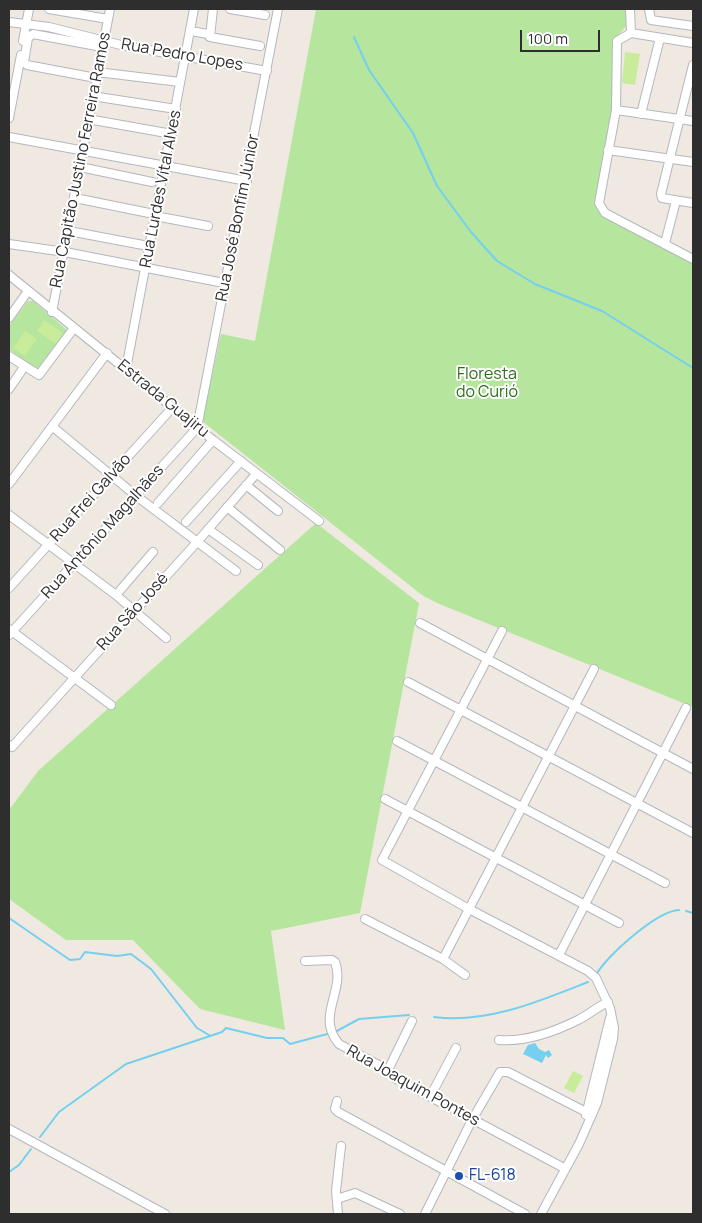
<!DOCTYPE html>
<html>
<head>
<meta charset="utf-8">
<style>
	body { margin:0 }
	#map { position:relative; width:702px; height:1223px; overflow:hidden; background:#efe9e1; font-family:Manrope,sans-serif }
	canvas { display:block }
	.frame { position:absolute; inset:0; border:10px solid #2e2e2e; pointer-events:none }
	.scale { position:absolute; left:520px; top:30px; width:80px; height:22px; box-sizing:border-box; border:2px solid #2e2e2e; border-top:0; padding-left:6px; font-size:15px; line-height:18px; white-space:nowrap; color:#2e2e2e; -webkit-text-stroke:4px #fff; paint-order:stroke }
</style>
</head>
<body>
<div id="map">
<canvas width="702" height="1223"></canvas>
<div class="frame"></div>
<div class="scale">100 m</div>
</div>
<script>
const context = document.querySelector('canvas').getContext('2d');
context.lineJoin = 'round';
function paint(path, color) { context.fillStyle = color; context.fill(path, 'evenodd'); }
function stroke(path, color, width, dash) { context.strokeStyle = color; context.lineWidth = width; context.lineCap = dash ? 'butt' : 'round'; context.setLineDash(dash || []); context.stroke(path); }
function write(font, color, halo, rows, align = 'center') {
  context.font = font + ' Manrope,sans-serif'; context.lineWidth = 4; context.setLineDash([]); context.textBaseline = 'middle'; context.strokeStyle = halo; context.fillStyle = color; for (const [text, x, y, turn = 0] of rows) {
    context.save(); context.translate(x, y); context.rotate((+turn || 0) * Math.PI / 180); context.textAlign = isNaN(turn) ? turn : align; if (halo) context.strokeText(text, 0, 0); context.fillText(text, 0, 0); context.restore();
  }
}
paint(new Path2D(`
	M316,9h312v15l-12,14 -2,75 -15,98 77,37 17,12v447l-256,-104 -15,-8 -220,-174 19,-87 34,7z
	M28,301h5l34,29 -30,40 -28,-21v-23z
	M316,523l103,80 -59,310 -89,18 14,99 -85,-21 -67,-69h-67l-57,-41v-89l29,-39z`), '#b6e59e');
paint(new Path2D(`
	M625,52l15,2 -5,31 -13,-2z
	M44,320l19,13 -7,11 -19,-13z
	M25,331l12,8 -12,17 -12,-8z
	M573,1071l10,5 -9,17 -10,-5z`), '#c9ec9a');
paint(new Path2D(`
	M535,1043l4,6 6,3 4,-2 3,5 -4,3 -2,-3 -4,8 -19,-9 5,-9z`), '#75cff0');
stroke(new Path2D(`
	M354,37l15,33 44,63 24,53 34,46 26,29 38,23 67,27 91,57
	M686,911l7,2
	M9,918l61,42 10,-1 5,-7 32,4 14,-2 20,15 46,59 12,7
	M596,975c10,-19 61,-64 83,-65
	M434,1017c53,7 106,-16 154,-35
	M335,1032l24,-13 50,-4
	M40,1137l19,-25 67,-48 96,-32 4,-4 41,10h16l7,6 41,-11
	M9,1172l10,-7 12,-16`), '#75cff0', 2);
const minor = new Path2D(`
	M49,9l59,10
	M213,9l-3,28 50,9
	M230,9l35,6
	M630,9l1,24 -14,8 -1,69 -17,93 6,10 88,46
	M649,9l2,11 42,6
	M9,22l40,5 72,18 146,26
	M191,31l17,3
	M631,33l62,10
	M23,41l6,-32
	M693,65l-32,129 1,4 31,5
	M97,72l83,10
	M96,78l-69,-13 -3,-3 4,-24 5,-4 69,13
	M92,96l84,13
	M616,110l77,11
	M641,114l19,-76
	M9,118l12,-63
	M88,119l84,15
	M9,137l238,44
	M608,150l85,12
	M80,167l72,15
	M75,198l74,15
	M155,216l53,10
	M69,231l74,14
	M665,243l11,-42
	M9,244l56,8 159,31
	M9,275l204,165 106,81
	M52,312l58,-303
	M9,318l19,-27
	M9,356l30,19 35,-47
	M126,369l68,-360
	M9,389l15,-22
	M53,427l82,68 101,76
	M9,484l98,-131
	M246,485l32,26
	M158,503l55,-63
	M227,507l53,43
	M9,515l107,80 50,43
	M186,522l55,-61
	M208,529l50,36
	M9,588l164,-181
	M116,595l37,-43
	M420,623l273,146
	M9,629l102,76
	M502,631l-120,229 87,49 119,62 8,7 14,30 4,20 -1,11 -16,64 -18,41 -38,70
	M9,635l188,-207 81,-419
	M408,682l285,151
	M397,741l268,142
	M9,745l3,2 186,-206 58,-67
	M385,799l234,124
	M365,919l78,40 22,16
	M559,955l127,-247
	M443,959l151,-290
	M305,961l27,-1 3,2c11,29 -20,54 4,82l49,26 7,8 169,90
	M499,1040c26,2 55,-8 79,-20 10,-5 19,-13 30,-18
	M388,1070l24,-49
	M431,1095l25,-47
	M337,1101l-2,8 3,3 187,102
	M586,1115l24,-97
	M9,1129l156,85
	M337,1199l18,-6 45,21
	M338,1214l-2,-23 5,-45
	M425,1214l47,-94 28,-48h8l84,43`);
stroke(minor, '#b4b7c1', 10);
stroke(minor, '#fff', 8);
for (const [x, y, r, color] of [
	[459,1176,5,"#1a4fb4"]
]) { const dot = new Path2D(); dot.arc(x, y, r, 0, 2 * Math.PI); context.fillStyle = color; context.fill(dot); stroke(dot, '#fff', 2); }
write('16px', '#2e2e2e', '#fff', [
	["Rua Pedro Lopes",182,55,10],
	["Rua Capitão Justino Ferreira Ramos",81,160,-79],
	["Rua Lurdes Vítal Alves",161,189,-79],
	["Rua José Bonfim Júnior",238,218,-79],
	["Estrada Guajiru",163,399,39],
	["Rua Frei Galvão",91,498,-48],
	["Rua Antônio Magalhães",103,532,-48],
	["Rua São José",133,612,-48],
	["Rua Joaquim Pontes",413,1086,29]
]);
write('16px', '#2c6e1b', '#fff', [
	["Floresta",487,375],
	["do Curió",487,393]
]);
write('16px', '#164399', '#fff', [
	["FL-618",469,1176]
], 'left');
</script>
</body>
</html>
